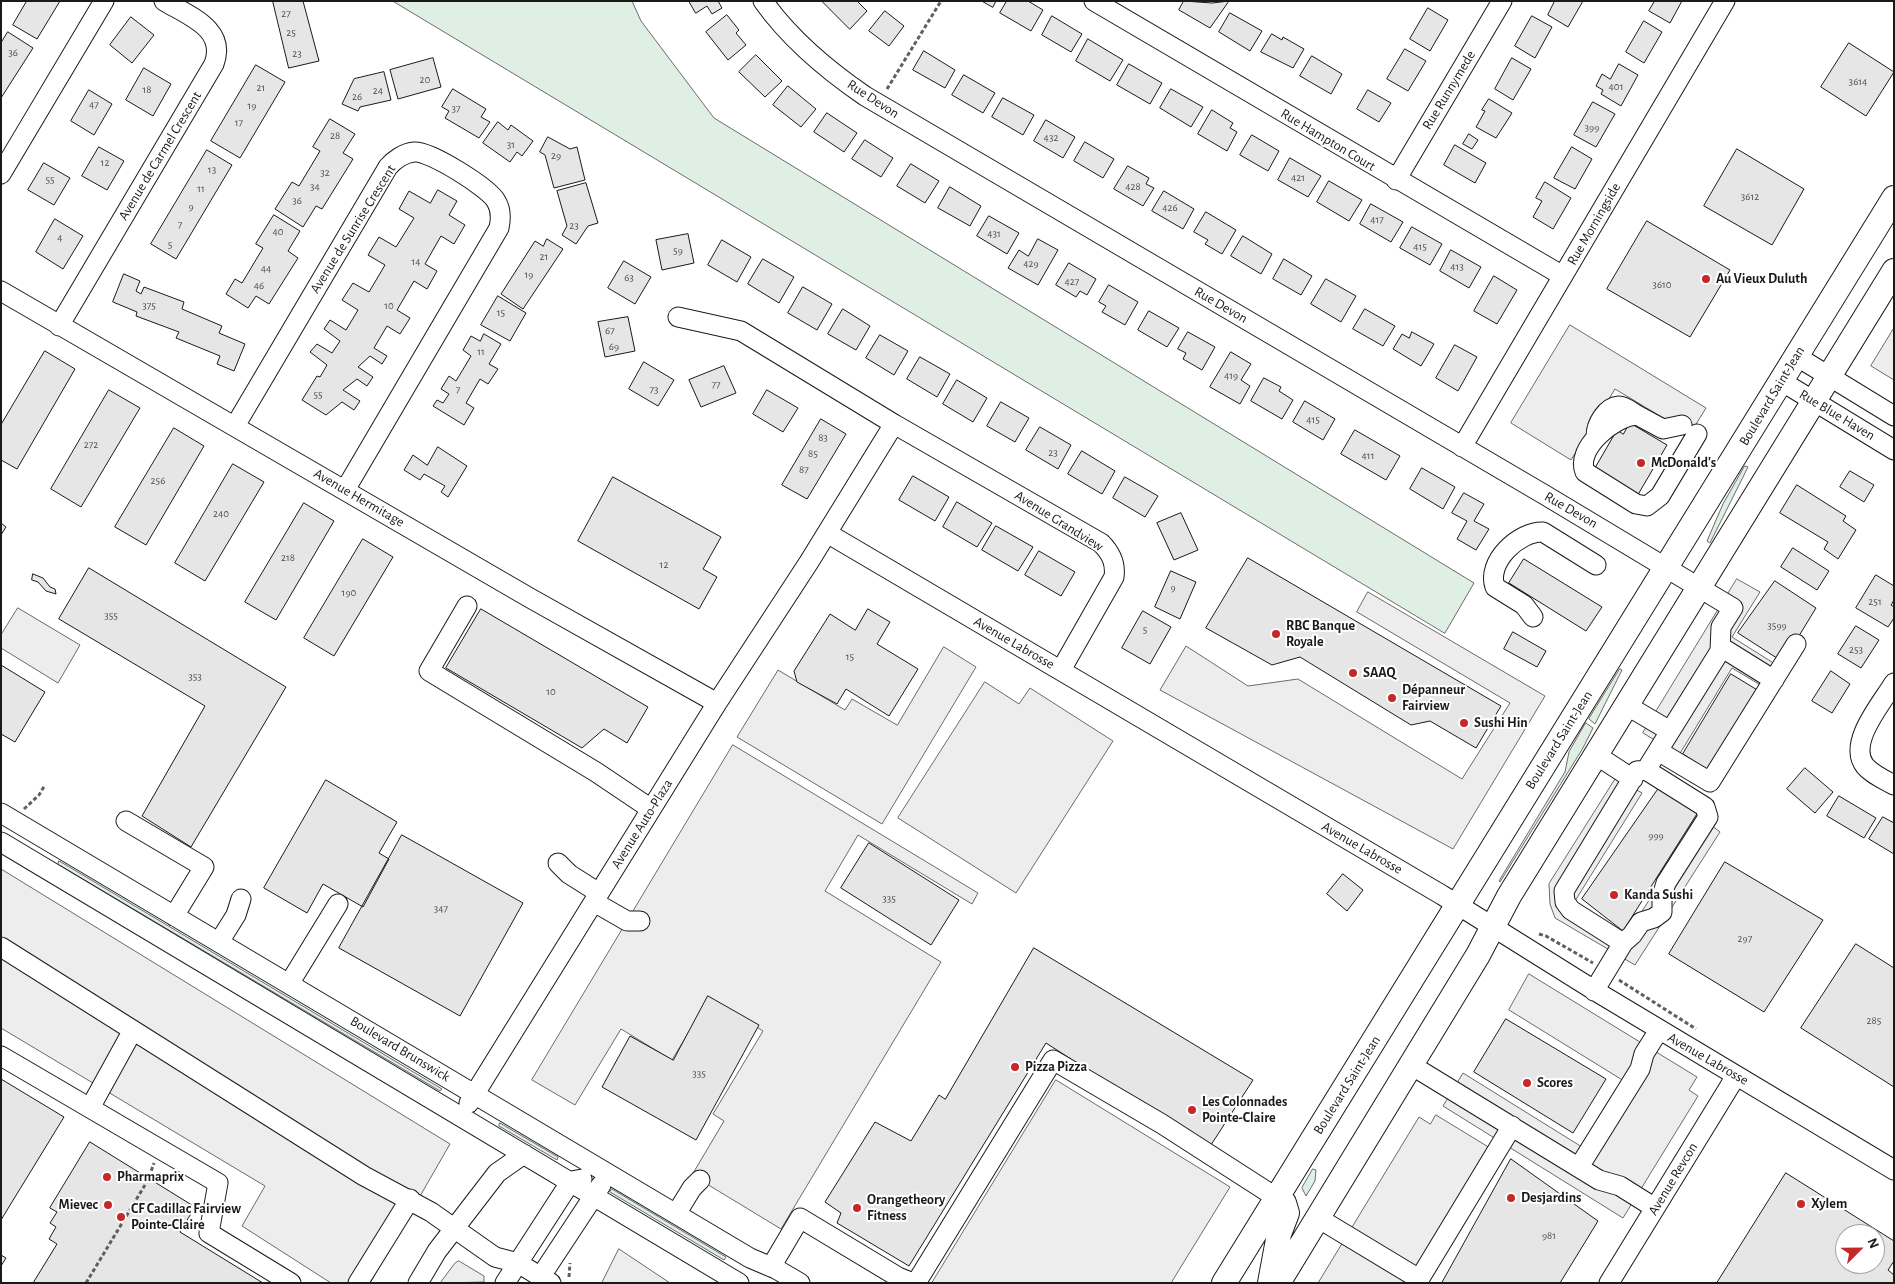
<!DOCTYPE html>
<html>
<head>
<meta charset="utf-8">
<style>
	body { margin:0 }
	#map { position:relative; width:1895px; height:1284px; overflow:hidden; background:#fff; font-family:"Alegreya Sans",sans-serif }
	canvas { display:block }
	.frame { position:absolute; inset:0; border:2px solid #1a1a1a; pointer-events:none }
	.north { position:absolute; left:1835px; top:1224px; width:50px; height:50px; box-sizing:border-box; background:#fff; border:1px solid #a3a3a3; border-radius:50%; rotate:67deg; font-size:14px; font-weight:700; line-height:20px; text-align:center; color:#1a1a1a }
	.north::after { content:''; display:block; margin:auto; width:18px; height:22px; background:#c62828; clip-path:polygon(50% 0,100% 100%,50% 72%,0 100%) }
</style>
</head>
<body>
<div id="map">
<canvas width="1895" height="1284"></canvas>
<div class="frame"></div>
<div class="north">N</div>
</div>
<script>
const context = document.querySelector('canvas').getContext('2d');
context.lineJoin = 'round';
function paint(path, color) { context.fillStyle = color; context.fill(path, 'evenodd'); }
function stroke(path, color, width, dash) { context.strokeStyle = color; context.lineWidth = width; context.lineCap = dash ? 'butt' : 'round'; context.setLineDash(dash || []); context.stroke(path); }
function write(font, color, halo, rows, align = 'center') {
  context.font = font + ' "Alegreya Sans",sans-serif'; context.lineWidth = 4; context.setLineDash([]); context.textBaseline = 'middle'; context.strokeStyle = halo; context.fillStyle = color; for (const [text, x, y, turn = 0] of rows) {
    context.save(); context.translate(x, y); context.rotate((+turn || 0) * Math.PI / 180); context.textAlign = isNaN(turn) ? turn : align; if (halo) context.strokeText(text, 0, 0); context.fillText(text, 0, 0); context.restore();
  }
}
const green = new Path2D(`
	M393,1h239l9,20 73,97 760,465 -29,50z
	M1745,466l3,1 -38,76 -3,-2 16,-37z
	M1620,669l2,1 -27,54 -6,-5z
	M1586,723l7,5 -10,20 -83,134 -1,-1 61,-101 5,-8 4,-20z
	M59,861l2,1 381,227 -2,2 -379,-225 -3,-1z
	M500,1123l58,34 -1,3 -58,-34z
	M1313,1169l3,1 -1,11 -9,15 -4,-8z
	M612,1189l114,68 -2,3 -114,-68z`);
paint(green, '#e0efe3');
stroke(green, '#6a6a6a', 1);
const parking = new Path2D(`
	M1570,325l136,83 -16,26 -75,-45 -44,71 -60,-37z
	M1894,328v52l-23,-14z
	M1737,579l23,13 -28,45 43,27 -13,22 -30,-18 -53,87 -36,-22z
	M1368,592l177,104 -92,153 -293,-159 26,-44 62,40 50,-7 164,100 48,-76 -153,-91z
	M18,608l62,37 -22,38 -57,-35v-13z
	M944,647l32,20 -94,157 -145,-87 41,-67 67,40 7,-11 45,26z
	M985,682l34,22 11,-16 83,53 -97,152 -118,-75z
	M733,745l245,148 -6,11 -114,-69 -33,56 116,71 -160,267 -89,-54 32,-54 -11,-7 50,-83 -54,-33 -37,62 -51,-31 -46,76 -43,-25z
	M1616,778l26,15 -67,108 51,35 76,-118 18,14 -85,133 -80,-47 -5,-14 -1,-20z
	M1,869l449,275 -80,139h-39l-89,-57 23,-40 -264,-158z
	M1529,974l168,103 -8,13 9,6 -75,122 -180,-112 20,-33 119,74 42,-66 -115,-71z
	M1056,1080l174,107 -59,96h-239z
	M1436,1115l54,33 -81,135h-91l101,-166 11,7z
	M619,1249l51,34h-68z
	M459,1261l25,15v6l-44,1 15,-20z`);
paint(parking, '#ededed');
stroke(parking, '#6a6a6a', 1);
const building = new Path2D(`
	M27,1h33l-23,38 -24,-14z
	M273,1h30l16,60 -30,7z
	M689,1h29l4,7 -10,6 -5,-8 -11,7z
	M822,1h35l10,10 -17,18z
	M982,1h14l-3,6z
	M1007,1h21l15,9 -12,21 -31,-18z
	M1184,1l28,2 17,-2 -19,27 -31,-18z
	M1555,1h28l-15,26 -20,-12z
	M1655,1h27l-12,22 -21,-12z
	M1428,8l20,12 -18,31 -20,-12z
	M885,11l19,15 -15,20 -20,-15z
	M1230,13l32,18 -12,20 -31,-19z
	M727,15l12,15 -3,3 10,12 -18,15 -22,-28z
	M1052,16l30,18 -11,18 -29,-17z
	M1532,16l20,11 -17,31 -20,-12z
	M131,17l23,18 -22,28 -22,-18z
	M1644,21l18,11 -18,31 -18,-11z
	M8,32l25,16 -32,50v-55z
	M1272,34l10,6 1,-3 21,12 -11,19 -32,-16z
	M1088,39l35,21 -13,21 -34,-20z
	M1849,43l45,29 -28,44 -45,-29z
	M1405,49l21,12 -18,30 -21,-12z
	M924,51l31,19 -10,18 -32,-18z
	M756,55l26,26 -17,16 -26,-25z
	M1312,56l30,18 -11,20 -31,-18z
	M433,58l8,29 -43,12 -8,-29z
	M1512,58l19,11 -18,31 -18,-11z
	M1129,64l33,19 -12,21 -33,-19z
	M1619,64l19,11 -17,31 -20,-12 2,-4 -7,-4 6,-12 8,5z
	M256,65l29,17 -45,76 -29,-17z
	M144,68l27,16 -18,32 -27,-16z
	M384,72l7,28 -31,7 -2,4 -16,-7 12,-25z
	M964,75l31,18 -12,20 -31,-18z
	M788,86l28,23 -15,18 -28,-22z
	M453,89l33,20 -5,8 9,5 -11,16 -34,-20 4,-7 -7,-4z
	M1171,89l32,18 -12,20 -31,-19z
	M89,90l23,14 -18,31 -23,-14z
	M1368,90l23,13 -12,19 -22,-13z
	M1003,98l31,17 -11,20 -31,-18z
	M1489,99l23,14 -16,25 -20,-11 9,-16 -3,-1z
	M1593,102l22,12 -19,33 -22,-12z
	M1212,110l21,13 -3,5 7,4 -10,19 -29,-17z
	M827,113l30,20 -13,19 -30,-20z
	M330,119l25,15 -12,19 10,6 -31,50 -6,-3 -13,21 -28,-18 17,-27 7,4 21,-35 -7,-4z
	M1046,120l29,17 -12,21 -29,-17z
	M498,122l10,8 3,-5 22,16 -11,15 -5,-4 -7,10 -27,-19z
	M1469,134l9,6 -6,9 -9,-5z
	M1252,135l27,16 -11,20 -28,-16z
	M548,137l22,12 7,-2 8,33 -31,8 -9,-33 -5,-3z
	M865,140l28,18 -12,19 -29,-18z
	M1085,142l29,17 -11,19 -29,-17z
	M1455,145l31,18 -11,20 -31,-18z
	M99,147l25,14 -17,29 -25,-14z
	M1572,147l20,12 -17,30 -21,-11z
	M1737,149l67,40 -32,56 -68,-39z
	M207,150l25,15 -56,94 -25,-15z
	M1290,158l31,18 -13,21 -30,-17z
	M44,163l26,15 -16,27 -26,-15z
	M911,164l28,17 -14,22 -28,-17z
	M1128,166l21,12 -3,6 8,4 -11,18 -29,-17z
	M1329,181l33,19 -13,21 -32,-19z
	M1545,182l26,16 -18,31 -20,-12 9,-16 -6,-3z
	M586,183l12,40 -10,3 -12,18 -14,-9 5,-9 -10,-35z
	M950,187l31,19 -11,20 -32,-18z
	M438,190l19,11 -8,14 16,10 -11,19 -13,-8 -16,28 12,7 -10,18 -13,-8 -17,29 13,8 -10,16 -13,-8 -13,22 13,8 -5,8 -12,-8 -12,11 15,10 -6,9 -10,-7 -14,11 17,11 -6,9 -12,-8 -16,13 -24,-15 15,-24 3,1 7,-12 -17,-13 7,-8 15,9 8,-12 -16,-12 6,-9 16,10 12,-20 -16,-10 11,-17 16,9 16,-27 -17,-10 11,-18 17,10 18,-29 -15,-9 10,-18 21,12z
	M1164,191l30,18 -11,20 -31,-18z
	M1371,204l32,18 -12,20 -31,-18z
	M1206,212l30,18 -14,24 -17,-10 3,-4 -14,-8z
	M274,215l26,16 -12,20 10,7 -29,46 -13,-8 -8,12 -22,-14 9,-15 7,4 21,-35 -7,-4z
	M989,216l30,17 -12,21 -30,-18z
	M55,219l28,17 -20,33 -27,-17z
	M1647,221l83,49 -40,67 -83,-48z
	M1412,227l30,17 -12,21 -30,-17z
	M688,234l6,29 -32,7 -6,-30z
	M1243,236l29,18 -11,20 -30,-18z
	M547,239l16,10 -40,60 -22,-15 34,-53 8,5z
	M1038,239l20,11 -20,35 -30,-17 11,-18 9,6z
	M722,240l29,17 -14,25 -29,-17z
	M1451,250l30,17 -12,21 -29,-17z
	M763,259l31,18 -15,26 -31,-19z
	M1284,259l28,17 -11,19 -28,-16z
	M624,261l27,16 -16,27 -27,-16z
	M1069,263l27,16 -9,16 -7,-4 -4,6 -20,-12z
	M124,274l16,7 -4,10 5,3 3,-7 40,15 -2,7 40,17 -3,7 26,11 -11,27 -17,-7 3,-8 -44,-18 3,-6 -43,-16 1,-4 -24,-10z
	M1494,276l23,14 -20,34 -23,-13z
	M1326,279l30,17 -15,26 -30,-18z
	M1109,285l29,17 -13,23 -23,-13 4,-6 -7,-4z
	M803,287l29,17 -15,26 -29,-17z
	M498,296l28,17 -16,28 -29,-16z
	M843,309l27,17 -14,24 -28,-16z
	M1365,309l30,17 -12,20 -30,-17z
	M1149,311l30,17 -12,19 -29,-17z
	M628,317l7,34 -30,6 -7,-35z
	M1188,332l27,15 -13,23 -19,-11 3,-6 -8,-4z
	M1412,332l22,12 -13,22 -28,-17 9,-15 7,4z
	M484,334l17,10 -12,20 9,5 -10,15 -8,-5 -14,24 8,5 -10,17 -31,-19 4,-6 6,3 6,-9 -8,-5 8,-13 7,5 15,-25 -8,-6 8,-14 9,5z
	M880,335l28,16 -14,24 -28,-17z
	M1455,345l22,12 -19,34 -22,-13z
	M45,351l30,18 -58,100 -16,-9v-35z
	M1231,352l20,12 -10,16 9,6 -10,18 -30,-17z
	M920,357l30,17 -13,23 -30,-18z
	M644,362l30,18 -16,26 -29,-17z
	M724,366l12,27 -35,14 -12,-27z
	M1264,378l17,9 -2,4 14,9 -11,19 -31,-18z
	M957,380l30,18 -14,24 -30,-18z
	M109,390l31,18 -59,99 -30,-18z
	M767,390l31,18 -15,24 -30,-18z
	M1305,401l30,18 -12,21 -30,-18z
	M1001,402l28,16 -14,24 -28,-16z
	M821,419l25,15 -39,65 -25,-14z
	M1630,423l37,22 -31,53 -44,-25 25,-43 6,4z
	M1040,427l31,18 -13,24 -32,-19z
	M174,428l30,18 -58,99 -31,-18z
	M1355,430l45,26 -14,24 -45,-26z
	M438,447l29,19 -19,31 -7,-5 4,-6 -21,-12 -4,6 -16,-10 9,-15 14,10z
	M1082,451l33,20 -13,23 -34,-20z
	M233,464l31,18 -59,99 -30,-18z
	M1422,468l33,19 -12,22 -33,-20z
	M1850,471l24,14 -10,17 -24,-15z
	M913,476l36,21 -14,24 -36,-21z
	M613,477l108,60 -18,32 14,8 -18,32 -121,-68z
	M1125,477l33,19 -13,21 -32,-19z
	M1797,485l49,31 -3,5 13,9 -18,29 -14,-10 4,-7 -48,-29z
	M1464,493l20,11 -10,17 15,8 -13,21 -19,-11 10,-18 -15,-8z
	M957,502l35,21 -15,24 -34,-20z
	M304,503l30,18 -58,99 -31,-18z
	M1181,513l17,37 -24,10 -17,-37z
	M1,523l5,4 -5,8z
	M996,526l37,21 -15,24 -36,-21z
	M363,539l30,18 -59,99 -30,-18z
	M1793,548l36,23 -12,19 -36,-23z
	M1039,551l36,21 -14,24 -36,-21z
	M1248,558l253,148 -25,42 -46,-27 -19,4 -111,-68 -28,8 -66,-37z
	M1524,559l78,48 -16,24 -77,-48z
	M89,568l197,119 -95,160 -49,-31 63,-110 -146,-87z
	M1171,571l25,11 -16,37 -25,-12z
	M33,574l10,4 7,9 5,2 1,5 -10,-3 -8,-9 -6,-2z
	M1876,575l18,11v14l-3,5 3,2v11l-6,9 -32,-19z
	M1775,581l41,27 -33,54 -45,-29z
	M481,609l167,98 -21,36 -23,-14 -22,19 -136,-80z
	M868,609l22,13 -13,22 41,25 -29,47 -43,-27 -9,15 -40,-22 -3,-11 36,-57 25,16z
	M1143,611l28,16 -21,37 -28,-16z
	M1856,626l23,14 -18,28 -23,-14z
	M1513,632l33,19 -9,16 -33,-18z
	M1,665l44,27 -30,50 -14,-8z
	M1831,671l19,13 -18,29 -20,-12z
	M1731,674l28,17 -48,81 -28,-18z
	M1805,768l28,24 -18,21 -28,-24z
	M326,780l71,42 -18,31 10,6 -26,48 -40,-23 -16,29 -43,-25z
	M1661,785l39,24 -77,122 -41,-32z
	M1839,796l37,22 -12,20 -37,-22z
	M1883,817l11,6v31l-25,-15z
	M402,835l121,68 -63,113 -121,-68z
	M869,843l90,57 -28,45 -90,-57z
	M1725,862l98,58 -59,92 -95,-58z
	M1343,874l20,16 -16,21 -20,-17z
	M1856,944l38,24v119l-93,-59z
	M1034,948l219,132 -44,68 -163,-105 -137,223 -72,-43 4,-10 -16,-11 50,-80 36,19 28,-46 6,4z
	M708,996l51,29 -63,115 -94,-53 28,-51 43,24z
	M1506,1019l100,60 -33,54 -99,-61z
	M1,1079l63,38 -63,103z
	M90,1142l105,65 -15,25 83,51h-230l24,-39 -8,-5 7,-12 -6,-4 7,-11 -7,-4z
	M1511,1159l87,62 -38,62h-118z
	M1786,1173l108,68v20l-6,9 6,5v8h-177zM1845,1234h30v30h-30z
	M1,1255l5,3 -5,8z`);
paint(building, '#e6e6e6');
stroke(building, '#1a1a1a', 1);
const minor = new Path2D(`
	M763,1c27,38 64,69 102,95l680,399 188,113 -12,19 -1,24 -74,119
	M1094,1l469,275
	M1,174l103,-173
	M1396,180l106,-179
	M1,291l529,307 187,105
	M678,317l63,14 153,93 207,119c10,10 15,20 13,34l-53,93
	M59,326l155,-262c13,-35 -25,-48 -50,-63
	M1796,356l98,60
	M1781,381l113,69
	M1682,425l-19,4 -26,-14c-22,1 -62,33 -52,57l51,32 11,2 13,-10 37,-62
	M235,426l153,-259c6,-7 16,-14 26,-15 15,-2 75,36 82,49 5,8 5,18 3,27l-154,262
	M1596,436c0,-12 10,-29 23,-30 6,0 13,6 18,9
	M1462,447l263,-446
	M827,533l615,362 155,97 297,178
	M467,606l-38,65 167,101 55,37
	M1533,617l-9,-12 -29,-18c-9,-25 24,-56 48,-55l53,33
	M1721,647l53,33
	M1894,683c-12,20 -47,60 -29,83 7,8 19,14 29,19
	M1626,705l44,26
	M1658,751l52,31 86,-138
	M1596,755l37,24
	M1,813l749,445 26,11 24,14
	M126,821l78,46 -30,49
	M1,842l738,441
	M558,863l11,11 30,19
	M594,902l33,19h13
	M219,942l17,-27 5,-16
	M1,947l363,229 67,36 64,45 23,6 33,20
	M289,984l49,-80
	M1594,991l29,-48 9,-8 9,-13 13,-4 8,-6v-16l4,-13 42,-66 -3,-10 -59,-37 -9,1 -73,120 1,11 6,8 52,33
	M1,1056l217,127 -9,50 82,50
	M1411,1065l188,115 21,6 35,22
	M469,1103l248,-400 92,-141 85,-138
	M90,1108l43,-78
	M1579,1167l61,-98 4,-15 15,-24
	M676,1214l16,-26 8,-8
	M1318,1218l101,61
	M771,1267l29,-49 98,59 15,6
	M541,1276l60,-91
	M358,1283l52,-84
	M418,1283l19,-32 60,-78 27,-19
	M505,1283l66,-102 11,-2
	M916,1283l137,-223 109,64 115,74
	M1417,1283l95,-157
	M1609,1283l127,-207`);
const major = new Path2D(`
	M1224,1283l670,-1085
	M1270,1283l9,-49 8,-21 -3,-10 -7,-5
	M1278,1283l200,-328 31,-59 385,-625`);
stroke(minor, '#1a1a1a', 21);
stroke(major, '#1a1a1a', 26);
stroke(new Path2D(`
	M887,89l54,-88
	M24,809l15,-14 6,-10
	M1539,934l7,2 47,27
	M1619,980l77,49
	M569,1277l1,-14
	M86,1283l62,-103 6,-17`), '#5f5f5f', 3, [4, 2.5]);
stroke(minor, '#fff', 19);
stroke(major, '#fff', 24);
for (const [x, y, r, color] of [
	[1706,279,5,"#c62828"],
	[1641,463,5,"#c62828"],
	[1276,634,5,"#c62828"],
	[1353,673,5,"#c62828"],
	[1392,698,5,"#c62828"],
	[1464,723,5,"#c62828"],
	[1614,895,5,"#c62828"],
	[1015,1067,5,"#c62828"],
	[1527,1083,5,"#c62828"],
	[1192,1110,5,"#c62828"],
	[107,1177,5,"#c62828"],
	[1511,1198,5,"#c62828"],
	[1801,1204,5,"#c62828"],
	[108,1205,5,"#c62828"],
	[857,1208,5,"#c62828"],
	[121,1217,5,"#c62828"]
]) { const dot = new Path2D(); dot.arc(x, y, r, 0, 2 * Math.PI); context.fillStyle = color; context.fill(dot); stroke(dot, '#fff', 2); }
write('11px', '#4d4d4d', null, [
	["27",286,14],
	["25",291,33],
	["36",13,53],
	["23",297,54],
	["20",425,80],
	["3614",1858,82],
	["401",1616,87],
	["21",261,88],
	["18",147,90],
	["24",378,91],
	["26",357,97],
	["47",94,105],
	["19",252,106],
	["37",456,109],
	["17",239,123],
	["399",1592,128],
	["28",335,136],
	["432",1051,138],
	["31",511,145],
	["29",556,156],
	["12",105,163],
	["13",212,170],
	["32",325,173],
	["421",1298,178],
	["55",50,180],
	["34",315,187],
	["428",1133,187],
	["11",201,189],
	["3612",1750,197],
	["36",297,201],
	["9",191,207],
	["426",1170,208],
	["417",1377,220],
	["7",180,225],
	["23",574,226],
	["40",278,232],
	["431",994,234],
	["4",60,238],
	["5",170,245],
	["415",1420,247],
	["59",678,251],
	["21",544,257],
	["14",416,262],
	["429",1031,264],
	["413",1457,267],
	["44",266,269],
	["19",529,275],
	["63",629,278],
	["427",1072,282],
	["3610",1662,285],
	["46",259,286],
	["375",149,306],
	["10",389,306],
	["15",501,313],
	["67",610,331],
	["69",614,347],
	["11",481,352],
	["419",1231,376],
	["77",716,385],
	["7",458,390],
	["73",654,390],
	["55",318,395],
	["415",1313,420],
	["83",823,438],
	["272",91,445],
	["23",1053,453],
	["85",813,454],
	["411",1368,456],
	["87",804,470],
	["256",158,481],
	["240",221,514],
	["218",288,558],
	["12",664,565],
	["9",1173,588],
	["190",349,593],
	["251",1875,602],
	["355",111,616],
	["3599",1777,626],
	["5",1145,630],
	["253",1856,650],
	["15",850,657],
	["353",195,677],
	["10",551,692],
	["999",1656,836],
	["335",889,899],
	["347",441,909],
	["297",1745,939],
	["285",1874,1021],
	["335",699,1074],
	["981",1549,1236]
]);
write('14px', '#1a1a1a', '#fff', [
	["Rue Runnymede",1449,90,-59],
	["Rue Devon",873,99,33],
	["Rue Hampton Court",1328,140,31],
	["Avenue de Carmel Crescent",160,156,-59],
	["Rue Morningside",1594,224,-60],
	["Avenue de Sunrise Crescent",353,229,-58],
	["Rue Devon",1221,305,30],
	["Boulevard Saint-Jean",1772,396,-59],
	["Rue Blue Haven",1837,415,31],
	["Avenue Hermitage",359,498,30],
	["Rue Devon",1571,510,30],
	["Avenue Grandview",1059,521,32],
	["Avenue Labrosse",1014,643,30],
	["Boulevard Saint-Jean",1559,740,-58],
	["Avenue Auto-Plaza",642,824,-58],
	["Avenue Labrosse",1362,848,30],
	["Boulevard Brunswick",400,1049,31],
	["Avenue Labrosse",1708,1059,30],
	["Boulevard Saint-Jean",1347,1085,-58],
	["Avenue Revcon",1673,1179,-59]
]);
write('bold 14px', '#1a1a1a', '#fff', [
	["Au Vieux Duluth",1716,279],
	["McDonald's",1651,463],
	["RBC Banque",1286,626],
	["Royale",1286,642],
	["SAAQ",1363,673],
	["Dépanneur",1402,690],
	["Fairview",1402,706],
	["Sushi Hin",1474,723],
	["Kanda Sushi",1624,895],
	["Pizza Pizza",1025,1067],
	["Scores",1537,1083],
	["Les Colonnades",1202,1102],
	["Pointe-Claire",1202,1118],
	["Pharmaprix",117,1177],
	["Desjardins",1521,1198],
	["Orangetheory",867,1200],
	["Fitness",867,1216],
	["Xylem",1811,1204],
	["Mievec",98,1205,"right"],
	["CF Cadillac Fairview",131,1209],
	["Pointe-Claire",131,1225]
], 'left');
</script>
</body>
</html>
